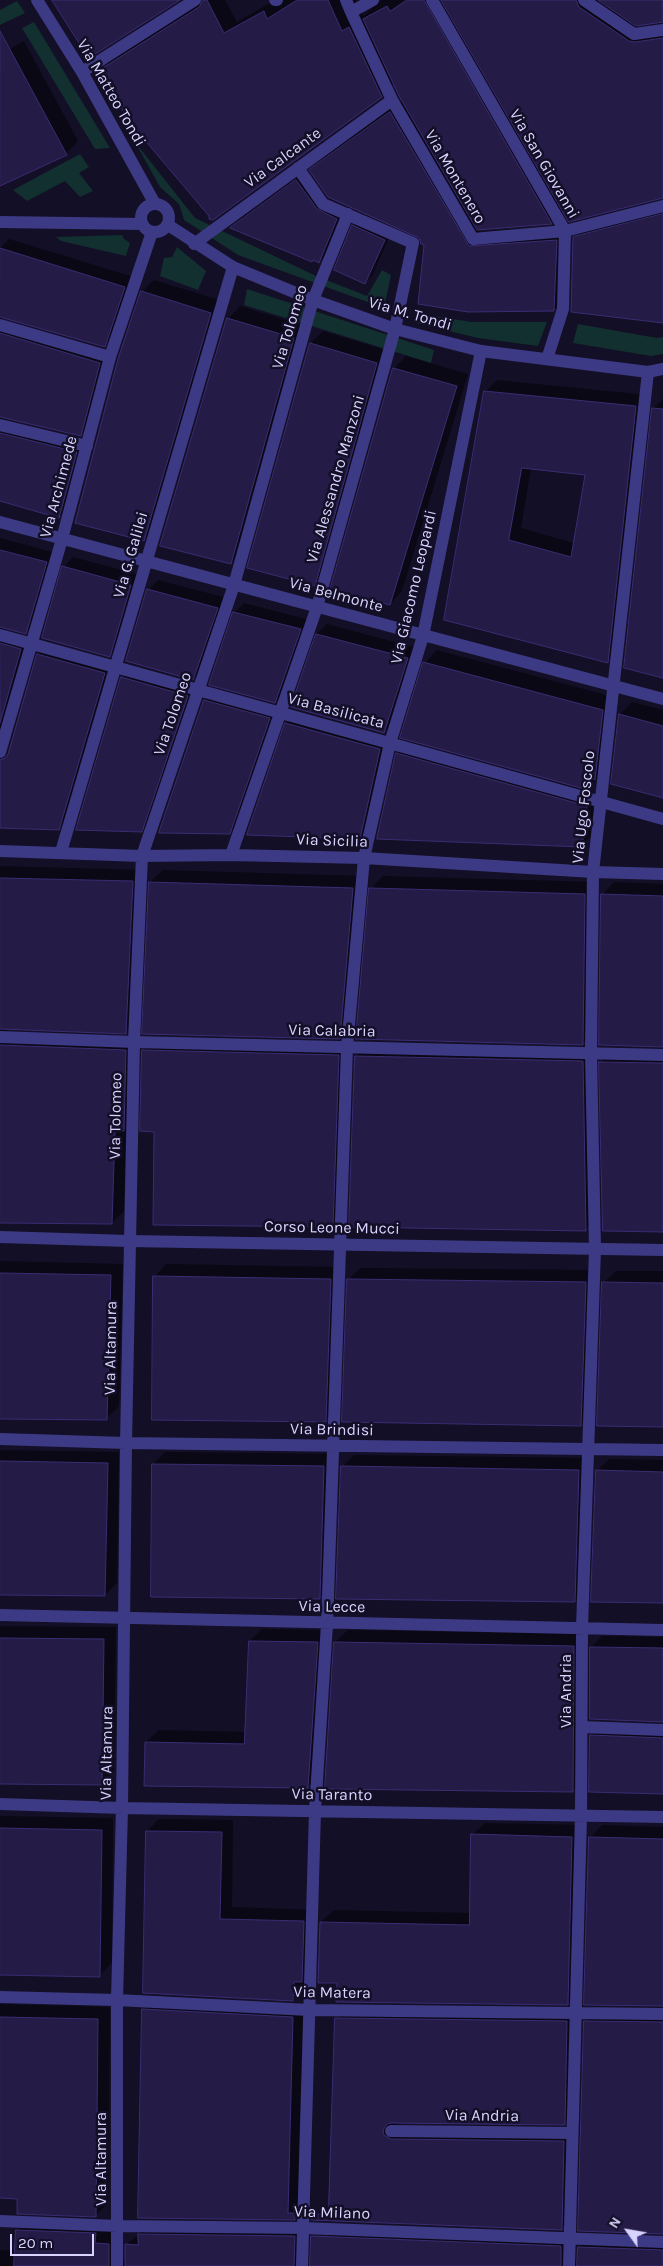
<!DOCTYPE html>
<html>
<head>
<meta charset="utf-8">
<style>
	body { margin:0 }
	#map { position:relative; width:663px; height:2266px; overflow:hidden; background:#130f26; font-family:Karla,sans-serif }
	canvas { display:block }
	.north { position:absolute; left:603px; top:2206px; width:50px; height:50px; -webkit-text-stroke:4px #130f26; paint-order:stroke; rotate:302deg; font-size:14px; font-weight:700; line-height:20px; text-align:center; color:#d9d4ff }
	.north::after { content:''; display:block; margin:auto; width:18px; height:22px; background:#d9d4ff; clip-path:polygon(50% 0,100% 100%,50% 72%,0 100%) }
	.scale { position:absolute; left:10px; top:2234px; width:84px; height:22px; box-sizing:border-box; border:2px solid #d9d4ff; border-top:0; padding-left:6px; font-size:15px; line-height:18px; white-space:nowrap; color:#d9d4ff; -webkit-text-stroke:4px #130f26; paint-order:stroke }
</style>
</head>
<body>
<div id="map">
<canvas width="663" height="2266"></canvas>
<div class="north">N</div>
<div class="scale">20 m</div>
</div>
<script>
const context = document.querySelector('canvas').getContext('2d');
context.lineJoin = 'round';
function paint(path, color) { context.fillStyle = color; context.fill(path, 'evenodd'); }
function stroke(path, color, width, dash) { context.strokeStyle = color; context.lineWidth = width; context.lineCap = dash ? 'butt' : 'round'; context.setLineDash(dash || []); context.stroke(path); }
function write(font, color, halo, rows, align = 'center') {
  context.font = font + ' Karla,sans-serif'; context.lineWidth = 5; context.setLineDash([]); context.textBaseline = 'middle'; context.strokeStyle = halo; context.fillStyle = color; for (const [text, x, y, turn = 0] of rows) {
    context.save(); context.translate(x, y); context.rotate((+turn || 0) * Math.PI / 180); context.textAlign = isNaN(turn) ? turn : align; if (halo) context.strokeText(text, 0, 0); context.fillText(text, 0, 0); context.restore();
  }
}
paint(new Path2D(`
	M17,1l8,12 -25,12v-15z
	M34,22l76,126 -15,1 -73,-121z
	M135,142l60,76 121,58 51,20 15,-26 9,5 -7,33 -146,-53 -54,-35 -5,-16 -19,-17z
	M80,154l9,13 -10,6 14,18 -13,6 -15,-16 -38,20 -14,-11z
	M122,235l2,4 6,4 -4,13 -65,-15 -5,-4z
	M177,247l29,24 -8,19 -38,-14 4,-18 8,-1z
	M247,289l187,61 -3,13 -187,-58z
	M420,314l52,8h75l-9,24 -60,-8 -62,-15z
	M578,324l79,14 6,-1v17l-12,2 -78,-13z`), '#12302f');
paint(new Path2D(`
	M204,0h21l12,22 38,-22h81l7,16 18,-16h282v21l-28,3 8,5 20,-2v170l-99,13 -13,13 -73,6 3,5 87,-6 -2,70 -13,12 -128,-65 -8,-10 -106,-65 12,-12 80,-58 -9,-17 -13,13 -281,-24 12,-13z
	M24,41l54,100 -12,13 -66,31v-130z
	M307,171l19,28 20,10 -17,43 -10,10 -87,-35 9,-9z
	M663,206v116l-89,-84 13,-13z
	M360,219l31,14 -19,43 -7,7 -12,-57z
	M9,239l125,38 -20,59 -10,10 -102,-30 1,4 106,33 -19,72 -10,10 -80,-20v-167z
	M154,280l69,21 -67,227 -13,12 -1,-248z
	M240,306l66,20 -63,224 -12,13 -3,-244z
	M323,331l65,20 -61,221 -13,12 -3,-241z
	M406,356l62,18 -66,217 -12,13 4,-235z
	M497,380l151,15 -29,255 -12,12 -162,-43 40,-227zM531,468l55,6 -12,69 -53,-15z
	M663,399v278l-10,-268z
	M0,416l8,7 78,19 -17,65 -10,10 -59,-17z
	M0,538l56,15 -21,70 -9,9 -26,-7z
	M73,557l67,18 -21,71 -10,10 -45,-89z
	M158,580l69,18 -24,71 -10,10 -45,-89z
	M244,603l66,17 -25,72 -10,10 -41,-89z
	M327,624l90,24 -23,74 -10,10 -92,-26 25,-72z
	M0,626l7,7 23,7 -24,83 -6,6z
	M48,645l66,18 -45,155 -10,10 -59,-1v-47l38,-126z
	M437,650l177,47 -14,79 -12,12 -163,-125z
	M132,668l65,18 -46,135 -10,10 -19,-153z
	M215,691l64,18 -40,114 -10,10 -24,-132z
	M632,702l31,8v87l-43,-83z
	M296,713l93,26 -19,88 -10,10 -112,-3 39,-111z
	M409,742l189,52 -4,39 -13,13 -184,-92z
	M0,866l145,4 -7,150 -12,12 -123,-4 9,5 126,5 -12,89 -2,84 -12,12 -112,-2z
	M163,870l202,6 -14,149 -12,13 -189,-156z
	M383,876l213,6 -1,149 -13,13 -211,-155z
	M614,882l49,2v162l-61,-151z
	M156,1038l194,5 -6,171 -12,12 -177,-96 -12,-79z
	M368,1044l227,5 3,168 -12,12 -236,-3 6,-170z
	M613,1050l50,1v179l-62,-168z
	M0,1261l123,3 -4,142 -12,12 -107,-1z
	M166,1264l177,3 -5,141 -13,13 -171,-144z
	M361,1268l237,2 -5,142 -13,13 -232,-145z
	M616,1271h47v155l-60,-143z
	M0,1450l119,2 -2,131 -12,12 -105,-1z
	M165,1452l171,2 -4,131 -13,13 -166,-134z
	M354,1455l237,3 -4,131 -13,12 -232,-134z
	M609,1459l54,1v142l-66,-131z
	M0,1626l116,1 -2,145 -12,12 -102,-1z
	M262,1629l67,1 -9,145 -12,12 -162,-45 13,-12 87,2 4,-91z
	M348,1630l238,4 -1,144 -13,13 -237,-149z
	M602,1636l61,1v84l-72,-74z
	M602,1725l61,2v65l-72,-56z
	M0,1816l113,2 -1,145 -12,12 -100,-1z
	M159,1819l74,1 -1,87 84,3 -11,77 -12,13 -149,-8 3,-161z
	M485,1823l99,2 -4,166 -13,13 -229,-22 -17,-60 13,-12 136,3 2,-78z
	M602,1825l61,2v178l-73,-167z
	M156,1998l149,7 -6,201 -12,12 -143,-208z
	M0,2004l110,3 -2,196 -13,13 -76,-18 -19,-1z
	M349,2007l230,2 -3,102 -12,13 -170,-2 10,5 172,2 -2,87 -13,13 -234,-14 3,-2 7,-194z
	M597,2009l66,1v223l-78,-211z
	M29,2218l91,14v22l6,9v-18l25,-22 147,1 -2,42h-296v-16h16l1,-20z
	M339,2225l234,9 1,23 4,3 1,-13 12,-12 72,3v28h-337l1,-28z`), '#0007');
const building = new Path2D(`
	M52,0h128l-91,58z
	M203,0h4l17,33 40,-22 3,8 30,-19h31l14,31 7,-4 33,70 -169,123 -4,-1v-3l-77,-91 -34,-54 101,-64z
	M407,0h17l128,224 -75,6 -78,-134 -36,-77 24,-13 3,5z
	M441,0h135l3,7 50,34 6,1 28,-4v160l-94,24z
	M598,0h65v22l-27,4z
	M0,31l67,124 -67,31z
	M390,112l79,134 88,-6 -3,71 -86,1 -50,-8 6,-59 -3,-1 -2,-6 -91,-41 -19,-27z
	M296,180l21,29 20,10 -18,44 -6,-3 -1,2 -82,-34z
	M663,214v109l-92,-11 2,-75z
	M352,225l33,15 -20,44 -31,-14z
	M0,248l125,39 -20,60 -105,-30z
	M141,291l70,22 -67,228 -69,-18 43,-164z
	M227,318l67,20 -63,226 -71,-18z
	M0,333l100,30 -19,73 -81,-19z
	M310,343l67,20 -62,223 -68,-18z
	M393,368l64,18 -67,219 -60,-15z
	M484,391l152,15 -28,257 -164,-43zM522,468l63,7 -14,82 -62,-17z
	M652,408l11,1v269l-39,-10z
	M0,433l77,19 -18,66 -59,-17z
	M0,550l47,12 -21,72 -26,-7z
	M62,566l69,19 -21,72 -68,-19z
	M147,589l71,19 -25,72 -67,-19z
	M233,612l68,17 -26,74 -66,-18z
	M316,634l92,24 -24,75 -93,-26z
	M0,643l21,6 -21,74z
	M37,654l68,19 -46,157 -59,-2v-68l5,-2 3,-4z
	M423,662l180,48 -8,70 -5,-2 -2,12 -188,-52z
	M121,677l67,19 -46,136 -66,-2z
	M204,700l66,18 -40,116 -71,-1z
	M619,714l44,12v72l-52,-14z
	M285,723l95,26 -20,90 -113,-4z
	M396,753l191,53 -5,41 -205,-8z
	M0,878l133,3 -7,153 -126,-5z
	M149,882l204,6 -13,151 -198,-5z
	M369,888l216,6 -2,151 -227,-6z
	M601,894l62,2v151l-64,-2z
	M0,1045l126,5 -2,81h-9l-3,93 -112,-1z
	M142,1050l197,5 -6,172 -180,-2 1,-93 -14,-1z
	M355,1056l228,5 3,170 -237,-4z
	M599,1062l64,1v169l-60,-1z
	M0,1273l111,2 -4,145 -107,-1z
	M153,1276l178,3 -5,143 -174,-2z
	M347,1279l239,3 -5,144 -239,-4z
	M602,1282l61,1v144l-66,-1z
	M0,1461l108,2 -3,133 -105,-1z
	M152,1464l172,2 -4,133 -169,-2z
	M341,1466l238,4 -4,132 -239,-3z
	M596,1470l67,2v131l-72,-1z
	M0,1638l104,1 -2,146 -102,-1z
	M249,1641l69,1 -10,146 -164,-2 1,-44 99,2z
	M334,1642l240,4 -1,146 -248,-3z
	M590,1647l73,1v74l-73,-3z
	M590,1735l73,3v56l-74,-2z
	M0,1828l102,2 -2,147 -100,-2z
	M146,1831l76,1 -2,87 84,2 -2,61h-8l-1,19 -150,-8z
	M471,1834l101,3 -4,168 -232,-3 1,-19h-19l2,-61 149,3z
	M589,1837l74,2v167l-79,-1z
	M142,2009l151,8 -5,196h7v7l-157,-2z
	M0,2017l98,2 -2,198 -79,-3v-15l-17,-1z
	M335,2018l232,3 -2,104 -174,-2 -4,1 -4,6 1,5 7,4 173,2 -2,89 -251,-10 1,-6 16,1z
	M584,2021l79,1v212l-85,-3z
	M16,2230l80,3 -1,10 14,1v22h-95z
	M138,2234l157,2 -1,30h-169v-22l13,1z
	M311,2236l250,10v20h-251z
	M578,2247l85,3v16h-86z`);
paint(building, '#241b47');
stroke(building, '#3b2d73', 1);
stroke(new Path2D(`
	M37,0l45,72 73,132
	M275,0h2
	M346,0l5,12 22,-12
	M432,0l133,231 -2,78 -16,50
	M584,0l50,34 29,-4
	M351,12l41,88 81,139 92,-8 98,-25
	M82,72l113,-72
	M194,244l198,-144
	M0,325l110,32
	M0,425l87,21
	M0,522l663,177
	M0,635l663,184
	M0,752l62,-213 48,-182 42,-125
	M0,851l142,5 89,-1 133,3 229,14 70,2
	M61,852l172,-585
	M231,855l86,-248 78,-278 18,-86 -90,-39 -25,-36
	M0,1439l126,4 537,7
	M0,1615l663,15
	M582,1727l81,3
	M0,1804l122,4 541,9
	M0,1997l117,3 192,10 354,4
	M391,2131l181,2
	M0,2221l117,5 186,2 360,14
	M117,2266v-266l5,-192 4,-365 8,-401 8,-186 92,-271 79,-285 35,-86
	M302,2266l13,-455 12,-187 20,-577 17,-189 26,-115 33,-107 58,-285
	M569,2266l12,-450 1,-188 13,-379 -4,-196 2,-181 55,-500`), '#3d3a85', 12);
stroke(new Path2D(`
	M141 218a14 14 0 1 1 28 0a14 14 0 1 1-28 0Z
	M0,222l142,2
	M168,225l65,42 80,33 82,29 86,22 167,21 15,-3
	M0,1037l134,5 529,13
	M0,1237l129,4 534,9`), '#3d3a85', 12);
write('16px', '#d9d4ff', '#130f26', [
	["Via Matteo Tondi",111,93,60],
	["Via Calcante",283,158,-36],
	["Via San Giovanni",544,164,60],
	["Via Montenero",455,177,60],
	["Via M. Tondi",410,314,16],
	["Via Tolomeo",290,327,-73],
	["Via Alessandro Manzoni",336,479,-74],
	["Via Archimede",59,487,-75],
	["Via G. Galilei",131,555,-74],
	["Via Giacomo Leopardi",414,587,-77],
	["Via Belmonte",336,595,15],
	["Via Basilicata",336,711,15],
	["Via Tolomeo",173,714,-71],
	["Via Ugo Foscolo",584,807,-84],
	["Via Sicilia",332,841,2],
	["Via Calabria",332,1031,1],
	["Via Tolomeo",116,1116,-89],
	["Corso Leone Mucci",332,1228,1],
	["Via Altamura",111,1348,-89],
	["Via Brindisi",332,1430,1],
	["Via Lecce",332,1607,1],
	["Via Andria",566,1691,-90],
	["Via Altamura",107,1753,-89],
	["Via Taranto",332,1795,1],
	["Via Matera",332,1993,1],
	["Via Andria",482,2116,1],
	["Via Altamura",101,2159,-90],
	["Via Milano",332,2213,2]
]);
</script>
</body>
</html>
